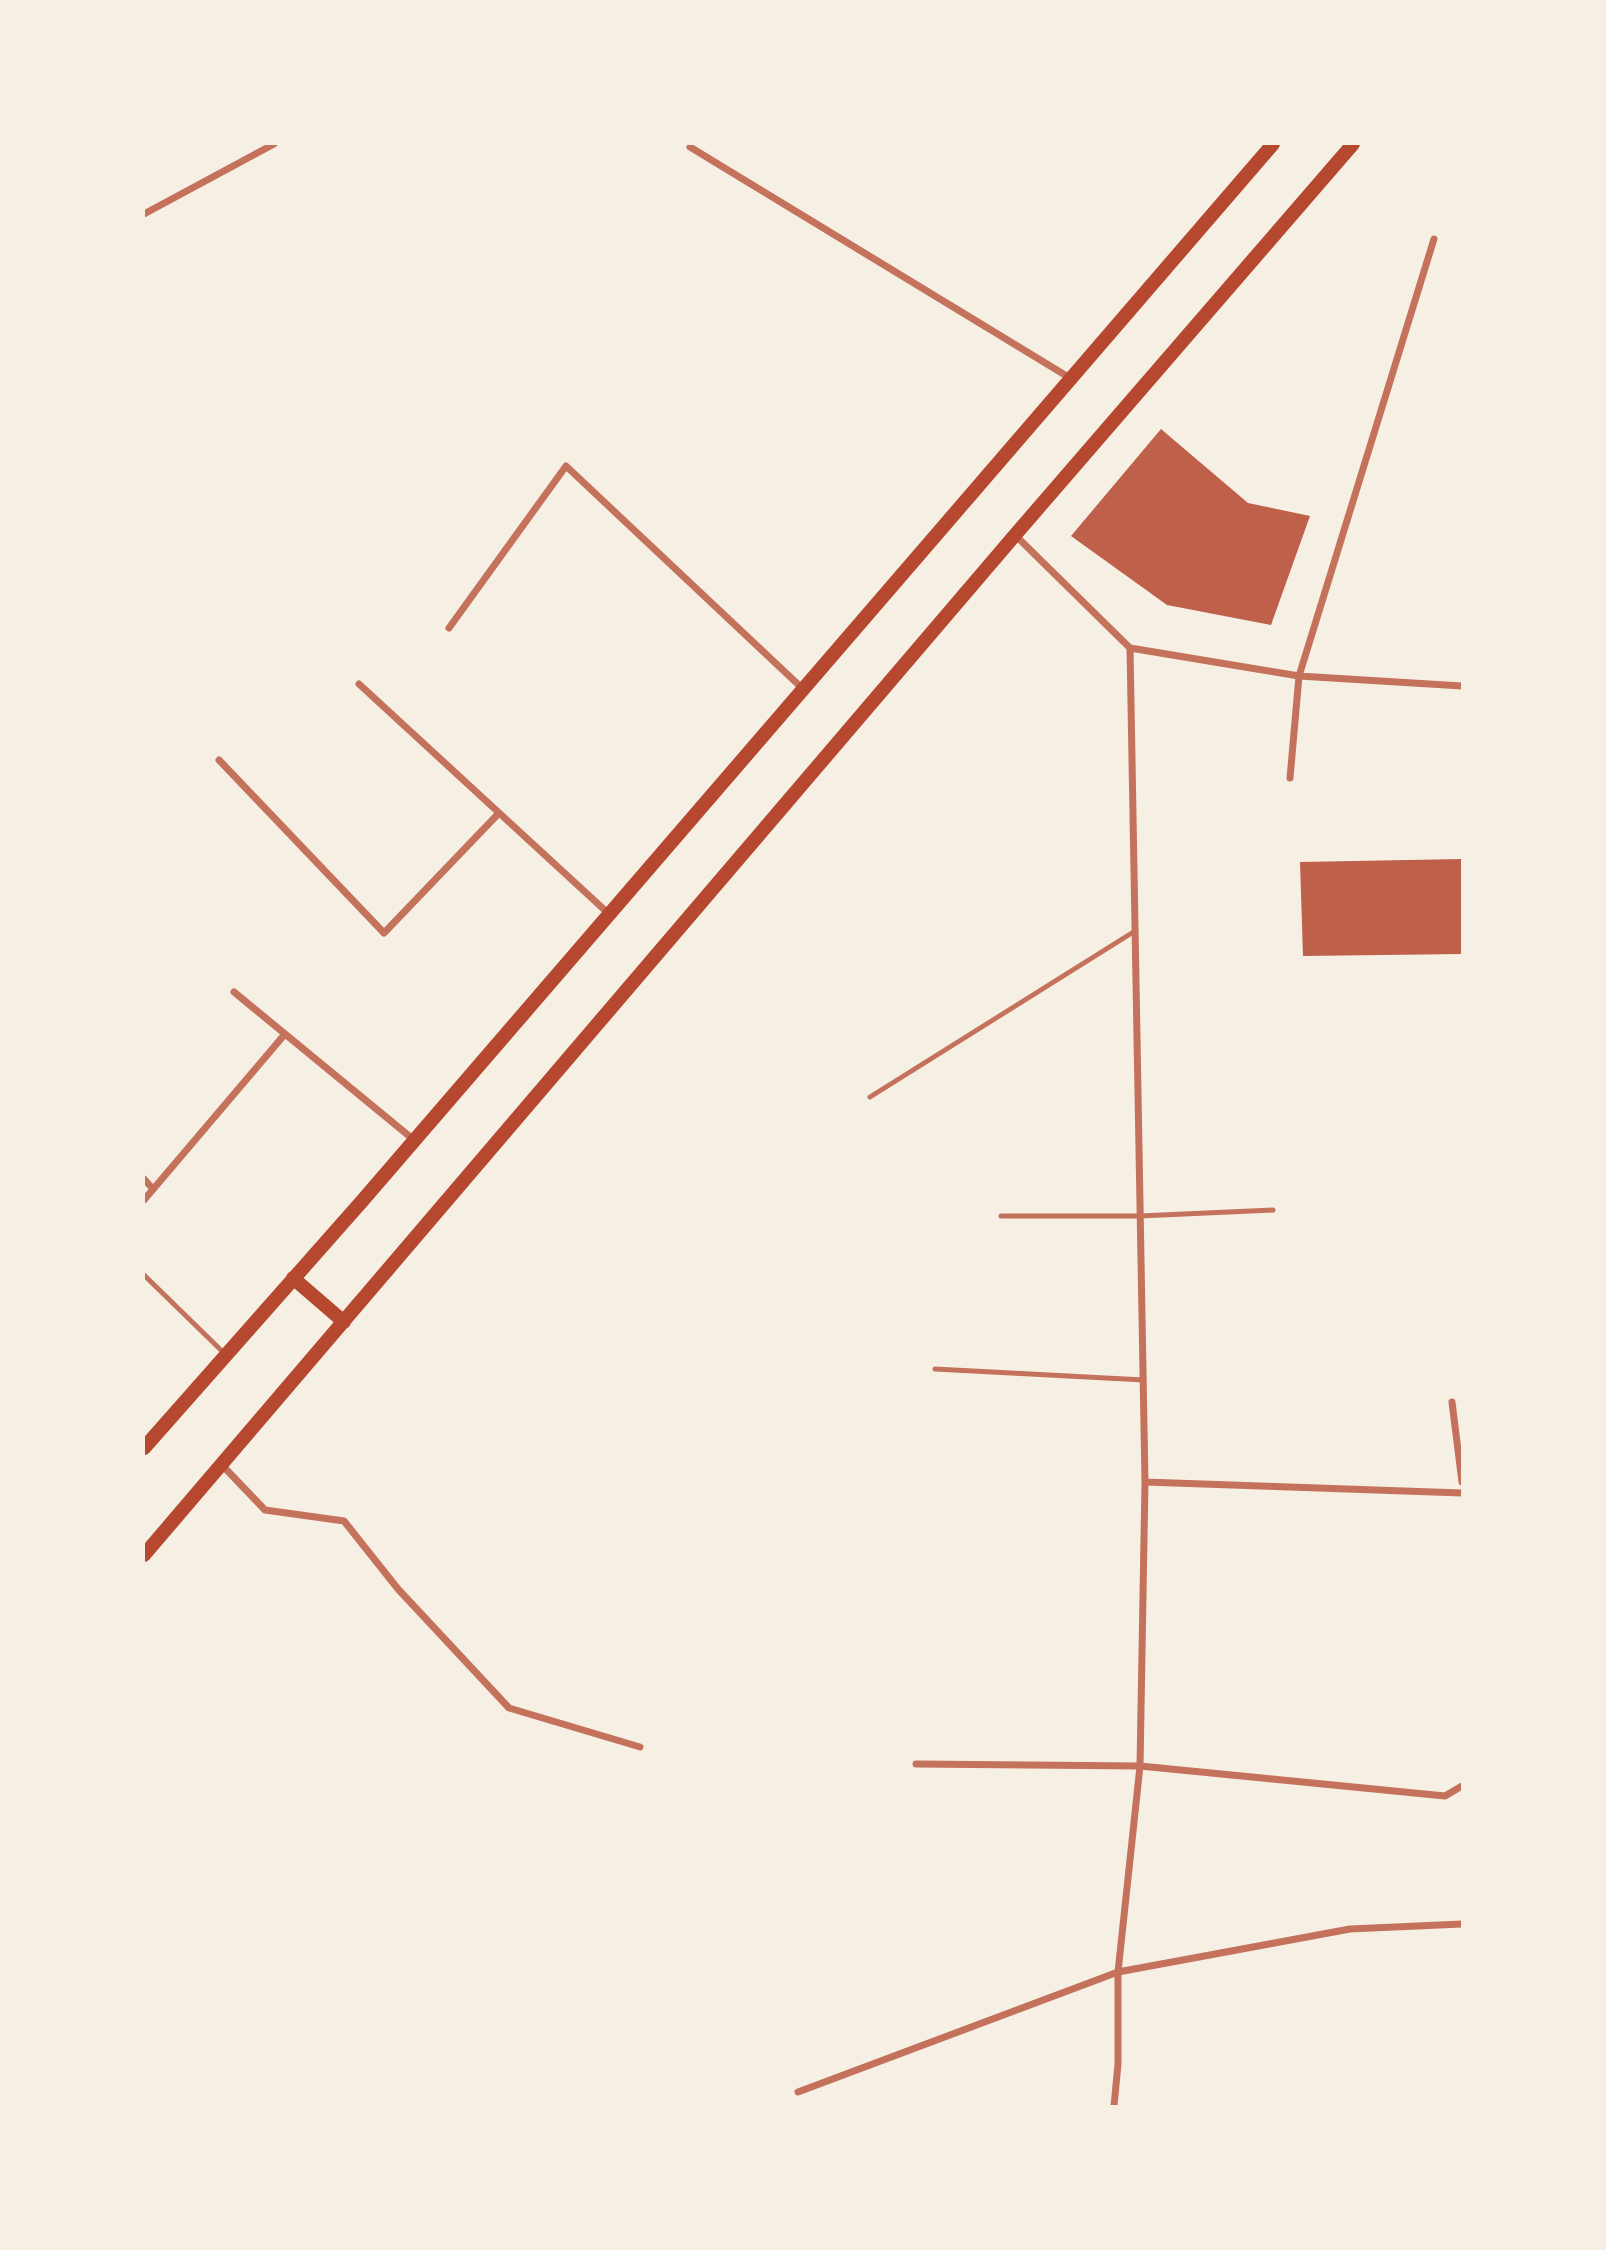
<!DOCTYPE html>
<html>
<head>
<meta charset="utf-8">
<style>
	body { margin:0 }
	#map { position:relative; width:1606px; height:2250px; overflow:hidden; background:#f6efe4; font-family:"Noto Sans",sans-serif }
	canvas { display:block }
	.frame { position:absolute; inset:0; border:145px solid #f6efe4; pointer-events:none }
</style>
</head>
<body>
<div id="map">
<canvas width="1606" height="2250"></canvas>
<div class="frame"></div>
</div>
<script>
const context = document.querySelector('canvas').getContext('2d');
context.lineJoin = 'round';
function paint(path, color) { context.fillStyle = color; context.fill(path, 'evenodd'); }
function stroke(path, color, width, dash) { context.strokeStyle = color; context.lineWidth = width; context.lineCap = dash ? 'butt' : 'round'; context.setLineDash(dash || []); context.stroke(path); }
paint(new Path2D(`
	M1161,429l87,74 62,13 -39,109 -104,-20 -96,-69z
	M1462,859v95l-159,2 -3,-94z`), '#bf614a');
stroke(new Path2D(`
	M870,1097l265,-166
	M1001,1216h139l133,-6
	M144,1275l82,80
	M935,1369l209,11`), '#c5725c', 5);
stroke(new Path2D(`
	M690,147l380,231
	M144,214l130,-70
	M1015,535l115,113 15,834 -5,284 -22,206v92l-4,42
	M449,628l117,-162 237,223
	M1130,648l169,28 163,10
	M359,684l250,230
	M219,760l165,173 115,-120
	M1290,778l9,-102 135,-437
	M234,992l180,148
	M144,1179l9,10
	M144,1200l141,-166
	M1452,1402l10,80
	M221,1464l44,46 79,11 54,68 111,119 131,39
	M1145,1482l317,11
	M916,1764l224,2 305,30 17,-10
	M798,2092l320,-120 232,-43 112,-5`), '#c5725c', 7);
stroke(new Path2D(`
	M293,1278l51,44
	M144,1448l219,-248 910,-1056
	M144,1555l871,-1020 338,-391`), '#b5482f', 14);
</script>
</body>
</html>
